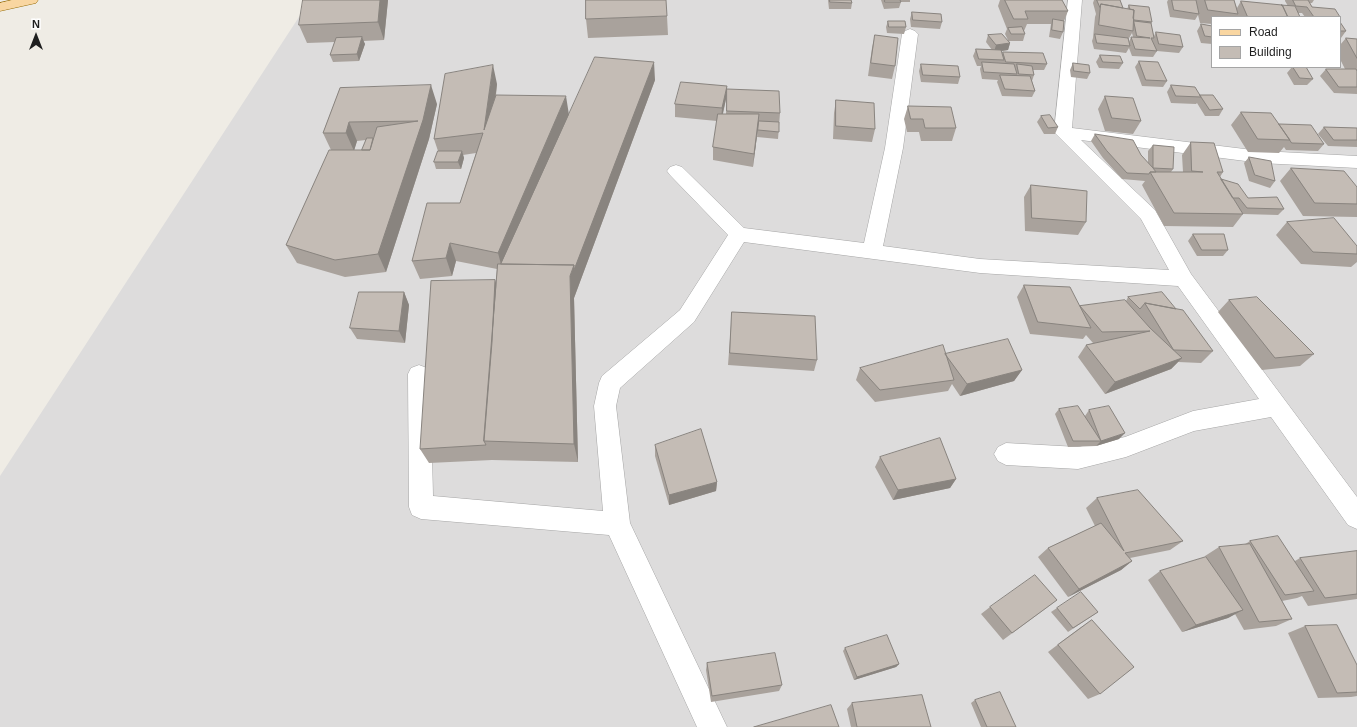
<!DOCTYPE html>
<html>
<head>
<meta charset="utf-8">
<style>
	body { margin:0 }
	#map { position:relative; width:1357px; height:727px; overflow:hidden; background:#efece5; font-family:Arial,sans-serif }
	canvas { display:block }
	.legend { position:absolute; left:1211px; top:16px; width:130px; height:52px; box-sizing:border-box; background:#fff; border:1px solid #a5a5a5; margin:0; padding:5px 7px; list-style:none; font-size:12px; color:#1f1f1f }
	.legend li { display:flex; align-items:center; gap:8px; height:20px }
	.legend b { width:20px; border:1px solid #a5a5a5 }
	.north { position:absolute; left:16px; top:16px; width:40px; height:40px; -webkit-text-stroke:3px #fff; paint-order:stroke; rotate:0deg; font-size:11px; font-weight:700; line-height:16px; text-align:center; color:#1f1f1f }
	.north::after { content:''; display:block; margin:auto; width:14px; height:18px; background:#1f1f1f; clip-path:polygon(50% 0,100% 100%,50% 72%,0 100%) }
</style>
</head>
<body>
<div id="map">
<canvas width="1357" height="727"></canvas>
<ul class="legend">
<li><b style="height:5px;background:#f9d6a1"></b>Road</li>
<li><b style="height:11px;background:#c4bcb5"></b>Building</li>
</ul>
<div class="north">N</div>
</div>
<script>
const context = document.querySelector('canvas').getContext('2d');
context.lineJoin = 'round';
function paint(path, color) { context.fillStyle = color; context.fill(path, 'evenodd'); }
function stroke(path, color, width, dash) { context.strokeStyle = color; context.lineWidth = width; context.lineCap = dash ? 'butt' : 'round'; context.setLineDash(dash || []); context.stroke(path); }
paint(new Path2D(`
	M310,0h1047v727h-1357v-251zM1212,17h128v50h-128z`), '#dddcdc');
const street = new Path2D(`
	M1068,0h14l-10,128 189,23 96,5v12l-96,-5 -180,-23 74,70 36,64 166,223v32l-9,-4 -77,-108 -77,14 -68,26 -48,12 -72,-4 -8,-4 -4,-7 4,-7 8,-4 72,4 47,-10 68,-26 66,-12 -81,-113 -198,-13 -236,-31 -50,80 -74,66 -4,18 14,117 97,204h-30l-88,-192 -188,-16 -9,-4 -3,-8 -1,-133 3,-6 8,-3 8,3 3,6 3,122 170,15 -9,-105 5,-23 3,-7 78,-66 48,-75 -58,-60 -3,-4 3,-4 6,-2 6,2 62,61 120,15 21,-95 17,-114 3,-3 5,-2 5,2 3,3 -15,114 -20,98 97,13 189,11 -28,-51 -87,-87z`);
const primary = new Path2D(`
	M12,0h26l-2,3 -36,8v-8z`);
stroke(street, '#a6a6a6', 1);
stroke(primary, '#966b04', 1);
paint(street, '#fff');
paint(primary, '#f9d6a1');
paint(new Path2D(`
	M388,0l-4,40 -21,1 2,3 -6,17 -26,1 -3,-7 5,-13 -28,1 -8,-18z
	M828,0h23l1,3 -1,6h-22z
	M881,0h29v2h-9l-2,6 -15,1z
	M1000,0h62l6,11 -4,10 -1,11 -3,7 -11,-2 2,-13h-24l-3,7 1,3 -2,7h-14l1,2 -2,7 -7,1 1,3 1,-2 44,12 -3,6h-11l1,5 -2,6 3,10 -3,6 -30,-1 -5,-14 1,-2 -16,-1 -2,-10 1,-3h-4l-4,-10 3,-7 16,1 -6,-8 2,-7 20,5 -3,-6 2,-5 -9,-23z
	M1094,0h26l3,8 4,1 2,-4 23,17 -1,2 3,12 2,-4 27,15 -4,6 -22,-2 -4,6 -21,-1 -3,-8 -3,5 -32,-4 -2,-8 1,-3 2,-21 1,-3 -3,-11zM1132,33l1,4h-2l-2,5 -1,-2z
	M1168,0h66l3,8 4,-7 47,5 -3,-5v-1h29l-2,3h-2l2,4 28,10h-35l-3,-4h-4l2,4h-88v7l-12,-1 -2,-8 -3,5 -25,-3 -3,-15z
	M912,12l30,10 -2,7 -29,-2 -1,-8z
	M667,16l1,19 -80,3 -2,-19z
	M888,21l18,6 -2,7 -17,-1 -1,-6z
	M1340,22l6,9 -5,7h-1z
	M1201,24l11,2v18l-11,-1 -4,-12z
	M875,35l20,31 -3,13 -24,-3 4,-28z
	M1346,38l11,1v55l-23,-1 -14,-17 6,-7h19l-5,-10v-14z
	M1100,55l23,8 -4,6 -20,-1 -3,-6z
	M1139,61l28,20 -4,6 -21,-1 -7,-19z
	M1073,63l17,10 -3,6 -16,-2 -1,-7z
	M921,64l39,13 -2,7 -37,-2 -2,-11z
	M1292,67h9l12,12 -6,6h-13l-7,-12z
	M655,80l-81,218 4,164 -86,-2 -63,3 -9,-14 75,-169 1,3 1,-14 -41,-8 -4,15 -32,3 -8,-18 48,-58 16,-50 -13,2 1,3 -3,11h-25l-2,-7 4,-11 -4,-12 63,-55 -1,11 73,20z
	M1171,85l29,11v-1l23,14 -4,7h-14l-8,-13 -1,1 -25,-1 -4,-11z
	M727,86l-1,13 -3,15h3l1,-25 53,24 -2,26 -21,-2 1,-9 -5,39 -40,-7v-13l4,-26 -42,-4v-13z
	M340,88l97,16 -8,35 -43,133 -41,5 -48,-14 -11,-18 45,-95 -8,-17zM366,140l-4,10h-8l3,-9z
	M1105,96l36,25 -8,13 -28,-3 -7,-22z
	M836,100l39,29 -3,13 -39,-3 1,-26z
	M908,106l48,22 -4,13h-31l-2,-9h-12l-3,-13z
	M1241,112l38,13 45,19 -6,7 -32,-1 -2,-3 -5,6 -31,-1 -17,-27z
	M1041,116l17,11 -3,7h-11l-7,-12z
	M1324,127l33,1v19l-29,-1 -10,-12z
	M1095,134l46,21 7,8v-12l5,-6 20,24 -2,3h12l-1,-17 9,-13 32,30 -3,5 1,2 27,19 36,11 -6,6 -35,-1 -10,13 -69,-1 -22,-41 3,-4 -23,-2 -19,-21 -12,-17z
	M1249,157l26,24 -5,7 -21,-7 -5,-18z
	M1291,168l66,19v30l-54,-1 -23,-35z
	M1031,185l55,37 -8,13 -53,-4 -1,-34z
	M1287,222l70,24v16l-6,5 -50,-3 -25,-29z
	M1193,234l35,16 -5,6h-26l-9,-15z
	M1024,285l56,21 46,-5 2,-4 48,12 37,42 -12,12 -23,-1 -7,7 -66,25 -27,-37 8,-12 9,-2h-2l-7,-8 -3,4 -53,-5 -13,-37z
	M404,292l5,13 -4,38 -48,-4 -7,-11z
	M1229,300l85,54 -14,12 -38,4 -44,-58z
	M732,312l85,48 -3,11 -86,-6z
	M946,354l76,16 -8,11 -54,15 -8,-12 -4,7 -73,11 -19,-22 4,-12z
	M1059,409l26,7 4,-6 30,29 -23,7 -28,1 -13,-33z
	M655,445l62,37 -1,9 -47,14 -14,-49z
	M880,457l76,22 -6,9 -57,12 -18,-33z
	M1097,498l86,43 -13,9 -40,8 2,3 -11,9 -53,27 -30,-40 10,-9 47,-22 -9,-18z
	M1250,541l45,20 5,-3 57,-7v48l-49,7 -6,-10 -5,2 -15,3 10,18 -16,7 -32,4 -9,-16 -7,4 -46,14 -34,-52 12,-9 46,-14 -1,-1 14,-9 25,-2z
	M1057,600l-54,40 -22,-26 9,-7z
	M1057,608l41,4 -30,20 -17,-20z
	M1092,620l8,74 -12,5 -40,-47 32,-24z
	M1305,626l52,39v31l-6,1 -33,1 -30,-65z
	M845,648l54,16 -3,3 -42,13 -11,-29z
	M707,663l75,22 -3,6 -68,11 -5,-32z
	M975,700l41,27h-35l-10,-24z
	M852,703l79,24h-80l-4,-18z`), '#a9a29c');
paint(new Path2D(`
	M380,0h8l-4,40 -6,-18z
	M362,37l3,7 -6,17 -2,-7z
	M1010,43l-2,7 -14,2 2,-7z
	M654,62l1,18 -81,218 4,164 -4,-18 -4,-168z
	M493,65l4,19 -8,65 -5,-19z
	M431,85l6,19 -8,35 -43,133 -8,-18z
	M727,86l-1,13 -5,22 1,-13z
	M566,96l3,19 -67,153 -4,-15z
	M759,114l-1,14 -5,39 1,-13z
	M349,122l8,19 -3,10 -8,-18z
	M462,151l2,7 -3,11 -3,-7z
	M450,243l6,18 -4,15 -6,-18z
	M495,280l5,18 -14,143z
	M404,292l5,13 -4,38 -6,-12z
	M1182,358l-11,11 -66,25 10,-12z
	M1022,370l-8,11 -54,15 7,-12z
	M1125,433l-6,6 -23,7 5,-5z
	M956,479l-6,9 -57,12 5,-10z
	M717,482l-1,9 -47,14v-10z
	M1132,561l-11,9 -53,27 11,-8z
	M1243,610l-15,8 -46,14 14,-7z
	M899,664l-3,3 -42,13 3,-3z`), '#89847f');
const building = new Path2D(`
	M303,0h77l-2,22 -79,3z
	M586,0h80l1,16 -81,3z
	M830,0h21l1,3 -22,-1z
	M885,0h15l1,2h-16z
	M1005,0h57l6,11h-43l3,8h-14z
	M1097,0h23l3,8 -22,-4 -1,3z
	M1172,0h24l3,14 -25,-4z
	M1205,0h29l4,14 -30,-4z
	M1293,0h15l4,7 23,2 5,8h-26l-7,-10 -11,-1z
	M1241,1l41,4 6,12h-40z
	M1101,4l33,6 -1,21 -34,-6z
	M1129,5l20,2 3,15 -18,-2 -1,-2 1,-8 -4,-1z
	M1282,5h-1l14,1 5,11h-12z
	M912,12l29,2 1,8 -29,-2z
	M1053,19l11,2 -1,11 -11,-2z
	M888,21h17l1,6h-17z
	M1134,21l17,2 3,15h-3l6,13 -22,-2 -4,-12 19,1 -13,-2z
	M1340,22l6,9h-6z
	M1201,24l11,2v11l-7,-1z
	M1022,27l3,7h-14l-3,-6z
	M1156,32l24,3 3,12 -24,-3z
	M1002,34l8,9 -14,2 -8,-10z
	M1095,34l33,4 2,8 -33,-3z
	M875,35l23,3 -3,28 -24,-3z
	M362,37l-5,17 -27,1 6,-17z
	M1346,38l11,1v19z
	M976,49l25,1 3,10 -25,-1z
	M1003,52l40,1 4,11 -41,-2z
	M1100,55l20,1 3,7 -20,-1z
	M595,57l59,5 -80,208v-5l-73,-1z
	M1139,61l19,1 9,19 -21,-1z
	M982,62l32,2 3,10 -33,-2z
	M1073,63l16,2 1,8 -16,-2z
	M921,64l37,2 2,11 -37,-2z
	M1017,64l15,2 2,9 -15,-1z
	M493,65l-9,65 12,-35 70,1 -68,157 -48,-10 -4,15 -34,3 15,-58h33l23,-70 -49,6 11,-65z
	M1293,67h13l7,12 -13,-1z
	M1326,69h30l1,2v16h-18z
	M1000,75l30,1 5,15 -30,-2z
	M681,82l46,4 -5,22 -47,-4z
	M431,85l-8,35 -45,134 -43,6 -49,-15 43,-95h41l7,-23 41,-6 -69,1 -3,11h-23l17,-45z
	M1171,85l24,2 6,10 -25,-1z
	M727,89l52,2 1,22 -53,-2z
	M1200,95h13l10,14 -13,1z
	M1105,96l28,2 8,23 -29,-3z
	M836,100l38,3 1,26 -39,-3z
	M908,106l43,1 5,21h-31l-2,-9h-12z
	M1241,112l30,1 19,27 -32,-1z
	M718,114h41l-5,40 -41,-7z
	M1050,115l8,12 -10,1 -7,-12z
	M759,121l20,1v10l-21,-2z
	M1279,124l32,1 13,19 -32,-1z
	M1324,127l33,1v12h-23z
	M1095,134l38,6 8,15 12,13v-23l21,2 -1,22 -20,-1 3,4h-6l-1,2 -22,-1 -20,-22z
	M367,138h6l-3,12h-8z
	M1191,142l23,1 9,29h-6l26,42 -69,-1 -24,-41h53l-11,-1z
	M438,151h24l-4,11h-24z
	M1249,157l22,4 4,20 -20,-6z
	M1291,168l53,3 13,16v17l-42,-1z
	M1221,179l17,5 10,14 29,-1 7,12 -37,-1 -8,-10h-6z
	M1031,185l56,6 -1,31 -54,-4z
	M1334,218l23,28v8l-44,-2 -26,-30z
	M1193,234h31l4,16h-26z
	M498,264l76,1 -4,11 4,168 -90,-3z
	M495,280l-3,62 -8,99 2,4 -66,4 11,-168z
	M1024,285l46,2 21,41 -53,-6z
	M359,292h45l-5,39 -49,-3z
	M1162,292l14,17 -31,-6 -5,6 -12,-12z
	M1257,297l57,57 -39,4 -46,-58z
	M1125,300l25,28 32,30 -67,24 -29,-37 64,-14 -48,1 -22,-26z
	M1145,303l38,7 30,41 -39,-1z
	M732,312l83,4 2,44 -87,-7z
	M1008,339l14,31 -55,14 -22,-30z
	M943,345l11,35 -74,10 -20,-22z
	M1078,406l23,35h-28l-14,-32z
	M1109,406l16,27 -24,8 -12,-31z
	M701,429l16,53 -48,13 -14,-50z
	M940,438l16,41 -58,11 -18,-33z
	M1138,490l45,51 -58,12 7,8 -53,28 -31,-41 53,-25 23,28 -27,-53z
	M1278,536l36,55 -29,4 -35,-54z
	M1250,544l42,75 -33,3 -40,-75z
	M1357,551v43l-32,4 -25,-40z
	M1206,557l37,53 -47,15 -36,-54z
	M1035,575l22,25 -45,33 -22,-26z
	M1081,592l17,20 -25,16 -16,-20z
	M1092,620l42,47 -34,27 -42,-49z
	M1337,625l20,40v27l-20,1 -32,-67z
	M887,635l12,29 -42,13 -12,-29z
	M775,653l7,32 -70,11 -5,-33z
	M1000,692l16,35h-29l-12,-27z
	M922,695l9,32h-74l-5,-24z
	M831,705l8,22h-85z`);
paint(building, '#c4bcb5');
stroke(building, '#89847f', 1);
</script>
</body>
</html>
